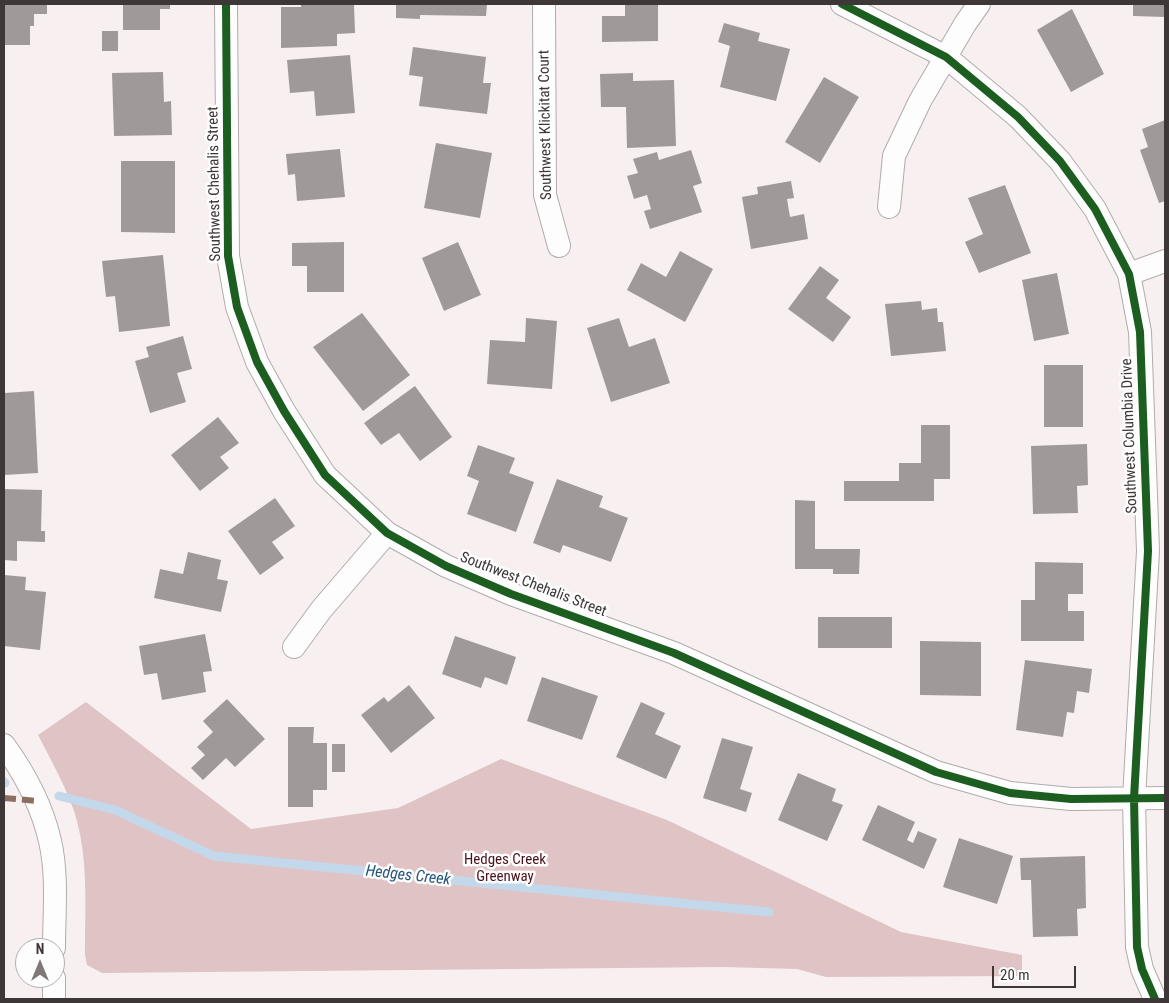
<!DOCTYPE html>
<html>
<head>
<meta charset="utf-8">
<style>
	body { margin:0 }
	#map { position:relative; width:1169px; height:1003px; overflow:hidden; background:#f8f0f0; font-family:"Roboto Condensed",sans-serif }
	canvas { display:block }
	.frame { position:absolute; inset:0; border:5px solid #3d3737; pointer-events:none }
	.north { position:absolute; left:15px; top:938px; width:50px; height:50px; box-sizing:border-box; background:#fdfdfd; border:1px solid #b0aeae; border-radius:50%; rotate:0deg; font-size:14px; font-weight:700; line-height:20px; text-align:center; color:#3d3737 }
	.north::after { content:''; display:block; margin:auto; width:18px; height:22px; background:#7e7878; clip-path:polygon(50% 0,100% 100%,50% 72%,0 100%) }
	.scale { position:absolute; left:992px; top:966px; width:84px; height:22px; box-sizing:border-box; border:2px solid #3d3737; border-top:0; padding-left:6px; font-size:15px; line-height:18px; white-space:nowrap; color:#3d3737; -webkit-text-stroke:4px #fdfdfd; paint-order:stroke }
</style>
</head>
<body>
<div id="map">
<canvas width="1169" height="1003"></canvas>
<div class="frame"></div>
<div class="north">N</div>
<div class="scale">20 m</div>
</div>
<script>
const context = document.querySelector('canvas').getContext('2d');
context.lineJoin = 'round';
function paint(path, color) { context.fillStyle = color; context.fill(path, 'evenodd'); }
function stroke(path, color, width, dash) { context.strokeStyle = color; context.lineWidth = width; context.lineCap = dash ? 'butt' : 'round'; context.setLineDash(dash || []); context.stroke(path); }
function write(font, color, halo, rows, align = 'center') {
  context.font = font + ' "Roboto Condensed",sans-serif'; context.lineWidth = 5; context.setLineDash([]); context.textBaseline = 'middle'; context.strokeStyle = halo; context.fillStyle = color; for (const [text, x, y, turn = 0] of rows) {
    context.save(); context.translate(x, y); context.rotate((+turn || 0) * Math.PI / 180); context.textAlign = isNaN(turn) ? turn : align; if (halo) context.strokeText(text, 0, 0); context.fillText(text, 0, 0); context.restore();
  }
}
paint(new Path2D(`
	M86,702l165,127 147,-21 103,-49 166,61 234,112 121,23v21l-196,1 -29,-8 -74,-2 -621,6 -15,-8 -2,-10c0,-47 4,-98 -11,-144 -9,-26 -23,-51 -36,-76z`), '#dfc3c5');
stroke(new Path2D(`
	M4,782l1,1
	M59,796l56,14 99,46 555,56`), '#c4d8eb', 9);
paint(new Path2D(`
	M4,4h43v10h-13v12h-4v19h-26z
	M123,4h47v5h-10v21h-37z
	M301,4h53l1,29 -18,1v12l-56,2v-41h20z
	M396,4h91l-1,12 -66,-1v4l-24,-1z
	M625,4h33v37l-56,1v-26h23z
	M1133,4h32v13l-32,-1z
	M1072,9l32,65 -33,18 -34,-62z
	M724,23l36,10 -2,8 32,8 -14,52 -56,-14 10,-41 -12,-4z
	M102,31h16v20h-16z
	M413,47l73,10 -3,26h8l-4,31 -68,-8 4,-29 -14,-2z
	M350,55l5,58 -39,3 -2,-25 -24,2 -3,-33z
	M163,72l1,30 7,-1 1,34 -58,1 -2,-63z
	M633,73v8l41,-1 2,66 -49,2 -1,-41h-25l-1,-33z
	M824,77l35,20 -39,66 -35,-21z
	M1165,120v81l-6,2 -19,-53 8,-3 -6,-18z
	M436,143l56,10 -12,65 -56,-10z
	M340,149l5,48 -48,4 -2,-27 -7,1 -2,-21z
	M691,150l11,33 -9,3 9,26 -52,17 -6,-18 7,-2 -4,-14 -13,4 -7,-23 11,-3 -5,-14 24,-7 2,8z
	M121,161h54v72l-54,-1z
	M791,181l3,17 -7,1 3,18 14,-3 4,25 -57,10 -9,-52 16,-3 -1,-7z
	M1005,185l26,68 -52,20 -14,-31 18,-8 -15,-36z
	M344,242v50h-37v-26h-15v-23z
	M458,242l23,53 -37,16 -22,-53z
	M680,251l33,18 -28,53 -58,-32 14,-27 25,14z
	M163,255l7,71 -51,6 -4,-36 -9,1 -4,-36z
	M820,266l19,14 -13,18 25,19 -18,25 -45,-33z
	M1057,273l12,61 -35,7 -12,-61z
	M921,301l1,9 15,-2 1,14h5l3,29 -55,5 -6,-52z
	M362,313l48,62 -47,36 -50,-64z
	M526,318l31,3 -5,68 -65,-5 3,-44 35,2z
	M619,318l10,29 26,-9 15,45 -59,19 -24,-74z
	M183,336l9,33 -15,4 9,29 -36,11 -15,-52 14,-4 -3,-10z
	M1044,365h39v62h-39z
	M415,386l37,51 -32,24 -21,-28 -18,12 -17,-22z
	M34,391l4,82 -34,2v-82z
	M218,417l21,26 -19,14 9,11 -29,23 -29,-36z
	M921,425h29v54h-16v22h-90v-20h55v-18h22z
	M1087,444l1,41 -11,1 1,27 -45,1 -2,-68z
	M478,445l37,13 -6,15 25,9 -18,50 -49,-18 12,-33 -12,-5z
	M557,479l46,17 -4,11 29,11 -17,44 -48,-17 -3,8 -27,-10z
	M4,489l38,1 -1,41h4v11l-28,-1v20l-13,-1z
	M275,498l20,28 -23,16 12,16 -24,17 -32,-44z
	M795,500l20,1v48h45l-1,25h-26v-5h-38z
	M188,552l33,8 -4,19 11,2 -7,31 -67,-14 6,-29 23,5z
	M1035,562l48,1v31h-15v17h16v30h-63v-41h14z
	M4,575l22,2 -1,13 21,2 -6,58 -36,-4z
	M818,617h74v31h-74z
	M205,634l7,37 -9,1 3,20 -44,8 -5,-27 -13,2 -5,-29z
	M455,636l61,21 -9,28 -22,-8 -4,11 -39,-14z
	M920,641l61,1v54l-61,-1z
	M1025,660l67,9 -3,24 -12,-2 -3,22 -7,-1 -4,25 -47,-7z
	M542,677l56,19 -16,44 -55,-19z
	M409,685l26,33 -44,35 -30,-38 23,-18 4,5z
	M227,699l38,40 -30,28 -9,-9 -23,22 -12,-12 14,-13 -8,-8 16,-15 -10,-11z
	M641,702l24,11 -10,21 26,12 -15,33 -50,-22z
	M288,727h26l-1,16h14v47h-14v17h-25z
	M722,738l31,9 -13,42 12,4 -6,19 -43,-14z
	M332,744h13v28h-13z
	M798,773l38,16 -4,12 11,4 -16,36 -49,-21z
	M878,805l37,17 -8,18 6,3 5,-12 19,8 -13,30 -62,-29z
	M959,838l54,18 -16,48 -54,-17z
	M1085,856l1,52 -9,1 1,27 -45,1 -2,-57h-10l-1,-22z`), '#9f9999');
const minor = new Path2D(`
	M226,4l2,252 9,51 20,55 27,49 41,64 62,58 59,33 65,28 163,59 262,119 74,21 61,6 94,-1
	M544,4l1,191 14,51
	M842,4l104,53 72,60 42,44 35,48 34,65 11,58 8,219 -14,247 3,149 5,22 13,30
	M889,207l5,-51 26,-55 45,-77 14,-20
	M1129,274l36,-13
	M294,647l27,-37 66,-77
	M4,745c21,29 38,60 46,96 8,34 4,72 4,107
	M54,999v-21`);
stroke(minor, '#b1abab', 24);
stroke(minor, '#fefdfd', 22);
stroke(new Path2D(`
	M4,798l34,3`), '#8d6e63', 6, [12, 6]);
stroke(new Path2D(`
	M226,4l2,252 9,51 20,55 27,49 41,64 62,58 59,33 65,28 163,59 262,119 74,21 61,6 94,-1
	M842,4l104,53 72,60 42,44 35,48 34,65 11,58 8,219 -14,247 3,149 5,22 13,30`), '#1b5e20', 8);
write('15px', '#3d3737', '#fdfdfd', [
	["Southwest Klickitat Court",546,125,-91],
	["Southwest Chehalis Street",215,184,-91],
	["Southwest Columbia Drive",1130,436,-92],
	["Southwest Chehalis Street",533,585,21]
]);
write('15px', '#49131d', '#fdfdfd', [
	["Hedges Creek",505,860],
	["Greenway",505,877]
]);
write('italic 16px', '#24567b', '#fdfdfd', [
	["Hedges Creek",408,876,6]
]);
</script>
</body>
</html>
